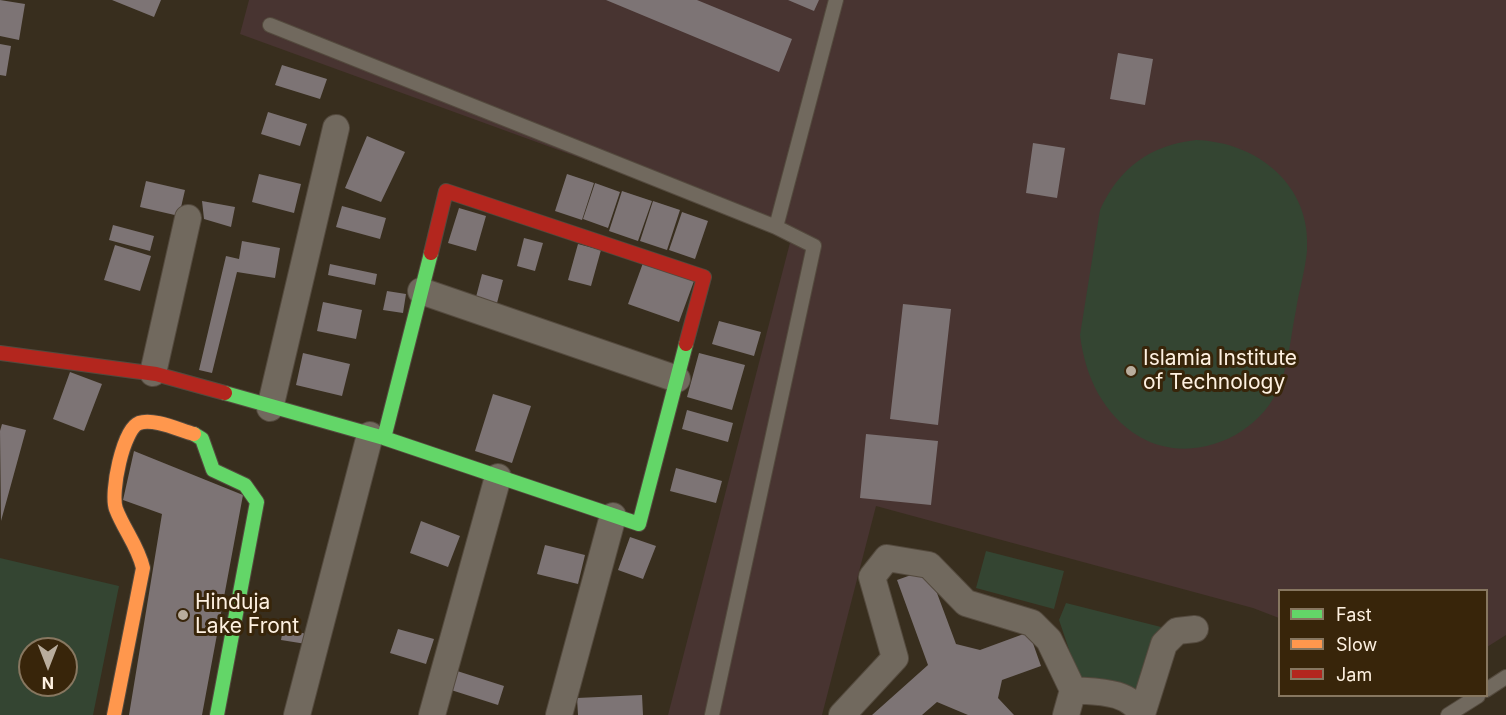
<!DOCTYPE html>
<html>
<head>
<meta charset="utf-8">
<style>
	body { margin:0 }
	#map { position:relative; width:1506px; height:715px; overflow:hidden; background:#382e1e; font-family:Inter,sans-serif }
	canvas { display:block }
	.legend { position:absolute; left:1278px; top:589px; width:210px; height:108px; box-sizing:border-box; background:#38250a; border:2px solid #877760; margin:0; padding:8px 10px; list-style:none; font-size:18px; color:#fef1e1 }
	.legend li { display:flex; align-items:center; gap:12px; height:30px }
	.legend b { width:30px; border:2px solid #877760 }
	.north { position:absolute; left:18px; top:637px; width:60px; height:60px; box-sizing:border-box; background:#38250a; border:2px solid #877760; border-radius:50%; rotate:180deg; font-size:16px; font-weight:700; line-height:24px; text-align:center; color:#fef1e1 }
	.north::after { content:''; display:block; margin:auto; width:21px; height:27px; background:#b9ad9d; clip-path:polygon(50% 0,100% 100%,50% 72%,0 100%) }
</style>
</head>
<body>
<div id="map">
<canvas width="1506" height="715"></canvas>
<ul class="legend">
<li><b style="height:8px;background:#63d668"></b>Fast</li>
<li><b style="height:8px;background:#ff974d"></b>Slow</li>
<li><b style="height:8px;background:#b3261e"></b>Jam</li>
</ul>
<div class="north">N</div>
</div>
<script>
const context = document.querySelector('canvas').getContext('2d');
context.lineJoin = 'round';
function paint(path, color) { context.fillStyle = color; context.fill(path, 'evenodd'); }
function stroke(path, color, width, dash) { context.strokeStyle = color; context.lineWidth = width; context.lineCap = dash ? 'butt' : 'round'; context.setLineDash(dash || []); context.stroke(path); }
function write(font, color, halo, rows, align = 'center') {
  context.font = font + ' Inter,sans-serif'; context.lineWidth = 6; context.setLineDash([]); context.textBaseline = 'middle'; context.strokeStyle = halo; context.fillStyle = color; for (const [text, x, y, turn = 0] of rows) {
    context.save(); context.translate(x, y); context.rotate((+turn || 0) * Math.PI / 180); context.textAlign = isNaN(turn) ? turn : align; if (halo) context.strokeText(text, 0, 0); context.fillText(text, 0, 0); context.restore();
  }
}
paint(new Path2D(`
	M249,0h1257v635l-19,12 -1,-57h-206l-1,28 -26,-10 -377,-102 -54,209h-154l124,-480 -552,-201z`), '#483431');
paint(new Path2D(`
	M1196,140c61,2 116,45 111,111 -2,20 -8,40 -11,59 -5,24 -7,52 -16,75 -21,53 -90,81 -140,52 -37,-22 -55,-61 -60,-102l20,-125c19,-42 50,-65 96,-70z
	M986,551l78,20 -10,38 -78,-21z
	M0,558l119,28 -26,129h-93zM30,649h36v36h-36z
	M1066,603l95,24 -19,69 -64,-20 -19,-56z`), '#344532');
paint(new Path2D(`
	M0,0l25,4 -6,36 -19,-4z
	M112,0h49l-7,17z
	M606,0h91l95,39 -13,33z
	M788,0h31l-5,11z
	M0,44l11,2 -5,30 -6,-1z
	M1118,53l35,6 -8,46 -35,-6z
	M282,65l45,14 -7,20 -45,-14z
	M268,112l39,12 -7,22 -39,-12z
	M367,136l38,16 -24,50 -36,-14z
	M1033,143l32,5 -8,50 -31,-5z
	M259,174l42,10 -7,29 -42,-11z
	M567,174l27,9 -12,37 -27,-9z
	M146,181l39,9 -6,26 -39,-9z
	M595,183l25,9 -12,36 -25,-9z
	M622,191l30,10 -14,40 -29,-10z
	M202,201l33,6 -4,20 -27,-8z
	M653,201l27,9 -13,40 -27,-9z
	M342,206l44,12 -6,21 -44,-12z
	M459,208l27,8 -10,35 -28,-8z
	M682,212l26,9 -13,38 -26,-9z
	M113,225l41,11 -4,15 -41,-11z
	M524,238l19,5 -8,28 -18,-5z
	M242,241l38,7 -5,30 -38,-6 -25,101 -13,-3 27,-114 13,3z
	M578,244l23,6 -10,36 -23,-6z
	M115,245l36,11 -11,35 -36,-11z
	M643,263l51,18 -15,41 -51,-18z
	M330,264l47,10 -2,11 -47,-10z
	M482,274l21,6 -6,23 -21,-6z
	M387,291l19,3 -3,19 -20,-3z
	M323,302l39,8 -6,29 -39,-8z
	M903,304l48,5 -13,116 -48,-6z
	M719,321l42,11 -7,24 -42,-12z
	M303,353l47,11 -8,32 -46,-11z
	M699,353l46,12 -13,45 -45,-13z
	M70,372l32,12 -18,47 -31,-12z
	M493,394l38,12 -19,57 -37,-12z
	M687,410l46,13 -5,19 -46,-13z
	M2,424l24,6 -25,91 -1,-90z
	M866,434l72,7 -7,64 -71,-7z
	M134,451l109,44 -41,220h-73l33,-201 -39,-14z
	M676,468l46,13 -6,22 -46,-12z
	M421,521l39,15 -12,31 -38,-14z
	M630,537l26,9 -13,33 -25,-9z
	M545,545l40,10 -7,29 -41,-10z
	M928,569l28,75 24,6 49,-18 12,34 -39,14 -4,18 16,17h-46l-31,-13 -15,13h-50l56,-50 -31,-85z
	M283,629l24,5 -1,10 -25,-4z
	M398,629l36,10 -8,25 -36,-11z
	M454,670l50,16 -6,19 -50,-16z
	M642,695l1,20h-65l-1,-17z`), '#7d7475');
const lane = new Path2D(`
	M270,25l506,202 38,19 -102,469
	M776,227l60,-227
	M1486,690l20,-13
	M1448,715l30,-19`);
const street = new Path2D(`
	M421,291l256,88
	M153,373l35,-155
	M270,408l66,-280
	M1142,714l22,-70 13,-13 18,-2
	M297,715l73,-280
	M432,715l66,-238
	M559,715l54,-199
	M842,715l53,-57 -23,-81 15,-19 42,7 37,38 66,20 17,17 24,50c24,2 56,0 69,25
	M1066,715l7,-25`);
const fast = new Path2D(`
	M225,393l159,45 255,86 47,-180
	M194,434l8,5 11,31 32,15 12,17 -40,213
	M384,438l47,-185`);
const slow = new Path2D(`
	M114,715l29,-147c-5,-22 -19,-38 -27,-59 -6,-16 7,-80 23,-86 15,-5 40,7 55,11`);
const jam = new Path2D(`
	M431,253l15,-62 258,86 -18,67
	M0,353l156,21 69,19`);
stroke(lane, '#544a3e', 16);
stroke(street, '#544a3e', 28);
stroke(fast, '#544a3e', 16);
stroke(slow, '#544a3e', 16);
stroke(jam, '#544a3e', 16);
stroke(lane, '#71695e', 14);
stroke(street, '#71695e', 26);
stroke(fast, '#63d668', 14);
stroke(slow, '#ff974d', 14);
stroke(jam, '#b3261e', 14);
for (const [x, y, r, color] of [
	[1131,371,6,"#b9ad9d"],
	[183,615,6,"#b9ad9d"]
]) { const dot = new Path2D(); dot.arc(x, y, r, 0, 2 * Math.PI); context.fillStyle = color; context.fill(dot); stroke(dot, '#38250a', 2); }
write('21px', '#fef1e1', '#38250a', [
	["Islamia Institute",1143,359],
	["of Technology",1143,383],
	["Hinduja",195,603],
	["Lake Front",195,627]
], 'left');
</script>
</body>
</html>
